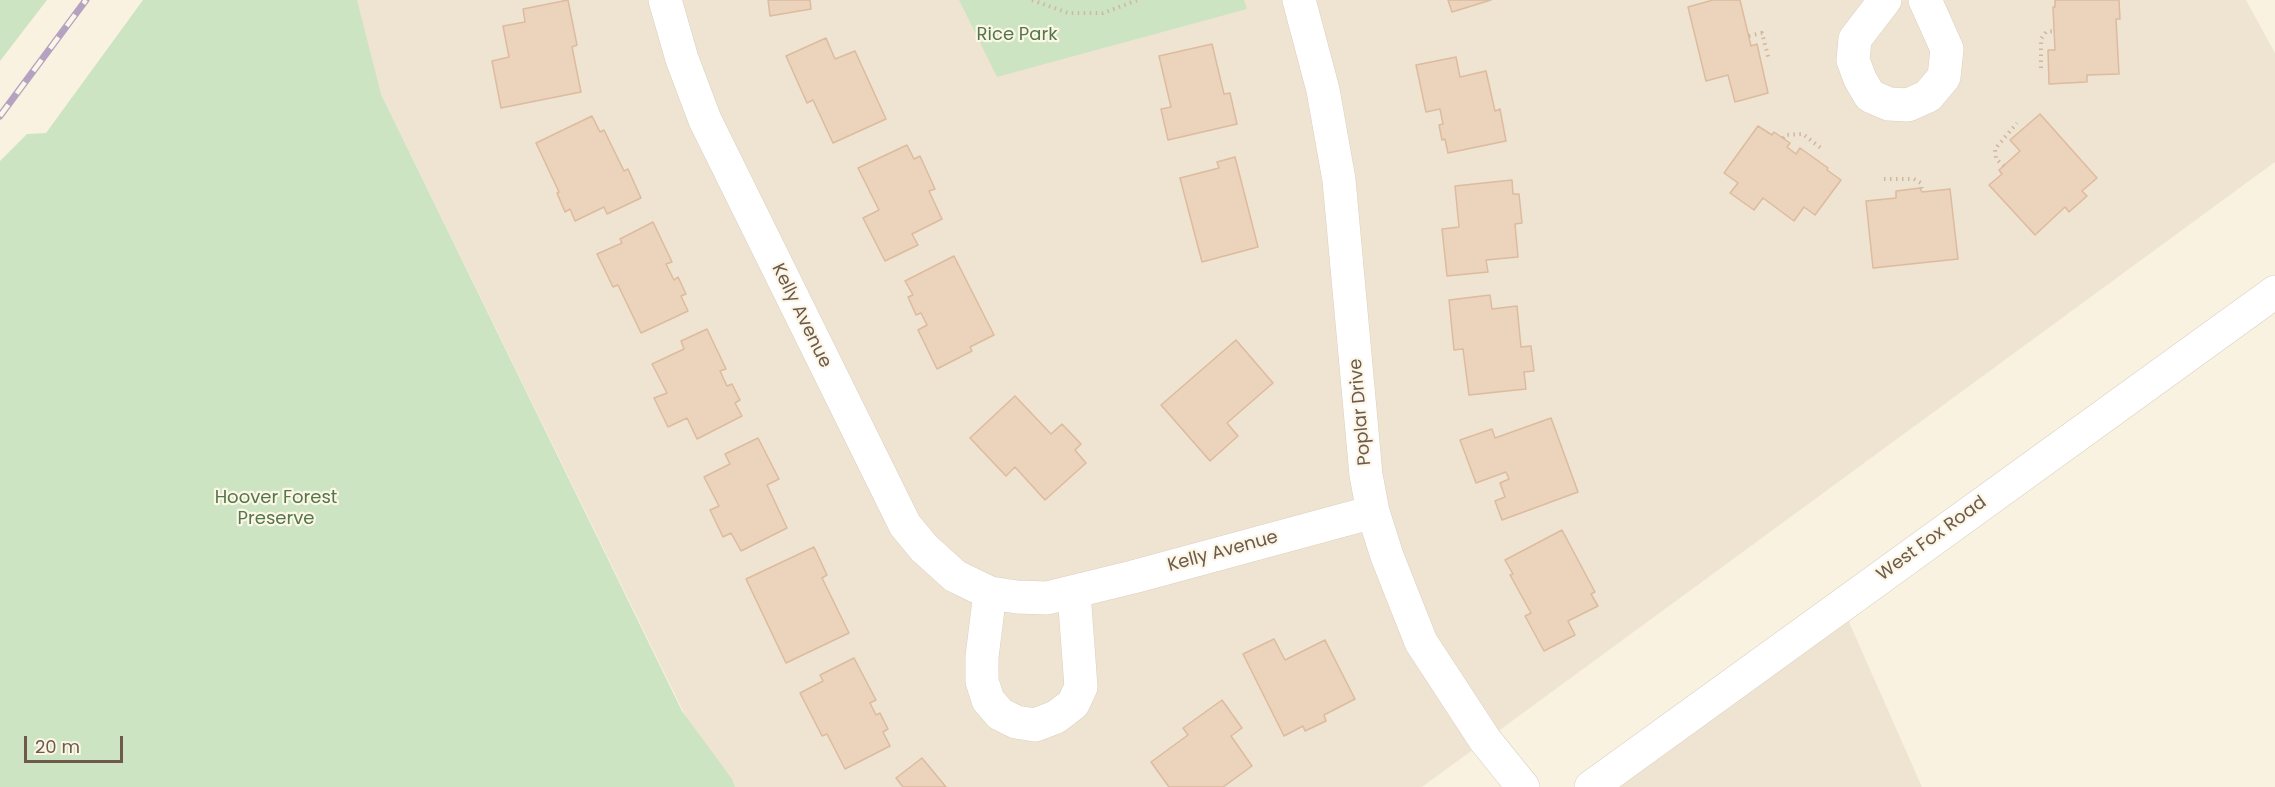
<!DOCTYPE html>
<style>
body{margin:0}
#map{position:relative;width:2275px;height:787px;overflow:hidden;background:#f9f2e1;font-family:Poppins,sans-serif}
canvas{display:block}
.scale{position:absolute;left:24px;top:736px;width:99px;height:27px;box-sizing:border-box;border:3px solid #6d5a4b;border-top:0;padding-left:8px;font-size:18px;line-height:21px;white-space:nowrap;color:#6d5a4b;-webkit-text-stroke:4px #fcf6e7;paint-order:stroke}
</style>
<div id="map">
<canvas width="2275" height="787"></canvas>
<div class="scale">20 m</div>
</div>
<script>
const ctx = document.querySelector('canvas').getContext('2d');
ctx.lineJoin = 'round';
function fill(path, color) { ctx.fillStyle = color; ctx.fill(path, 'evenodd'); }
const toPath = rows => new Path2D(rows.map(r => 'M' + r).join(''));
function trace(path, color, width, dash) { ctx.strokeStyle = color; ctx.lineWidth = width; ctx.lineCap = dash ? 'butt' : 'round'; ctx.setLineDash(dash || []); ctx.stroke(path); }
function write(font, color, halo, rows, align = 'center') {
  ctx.font = font + ' Poppins,sans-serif'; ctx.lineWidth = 4.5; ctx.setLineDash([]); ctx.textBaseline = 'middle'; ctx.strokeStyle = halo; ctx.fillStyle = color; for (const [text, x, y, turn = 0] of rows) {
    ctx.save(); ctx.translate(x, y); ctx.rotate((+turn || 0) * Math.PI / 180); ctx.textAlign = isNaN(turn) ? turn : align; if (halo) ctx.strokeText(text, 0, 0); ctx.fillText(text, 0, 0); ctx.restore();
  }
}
fill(toPath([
 [335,0,2246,0,2275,53,2275,162,1422,787,722,787,688,721],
 [1841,604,1922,787,1591,787]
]), '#efe4d1');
fill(toPath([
 [0,0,47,0,0,61],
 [143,0,357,0,381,94,682,711,732,779,735,787,0,787,0,161,27,134,46,133],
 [959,0,1244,0,1247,9,997,77]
]), '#cde4c2');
const building = toPath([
 [568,0,577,45,572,47,581,92,501,108,492,61,509,57,503,26,525,22,523,9,568,0],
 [768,0,810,0,811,9,770,16,768,0],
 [1448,0,1491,0,1452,12,1448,0],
 [1713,0,1740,0,1751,46,1757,44,1768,93,1735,102,1728,75,1706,81,1688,7,1713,0],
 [2055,0,2119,0,2120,19,2116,19,2119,74,2087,75,2087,82,2049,84,2048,50,2055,50,2053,7,2055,7,2055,0],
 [826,38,835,59,855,51,886,119,833,143,813,100,807,103,786,56,826,38],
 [1212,44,1224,94,1230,93,1237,124,1168,140,1161,109,1171,107,1159,56,1212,44],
 [1456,57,1460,77,1486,71,1495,111,1500,109,1506,141,1448,153,1445,139,1442,140,1439,125,1443,124,1440,109,1426,112,1416,65,1456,57],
 [2040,114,2097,178,2082,191,2087,196,2069,212,2065,207,2035,235,1989,185,2002,174,1999,170,2020,151,2010,140,2040,114],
 [592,116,600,132,604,130,624,171,628,169,641,198,607,214,604,207,575,221,570,209,565,212,557,193,559,192,536,143,592,116],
 [1758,126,1772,135,1774,132,1790,143,1787,147,1796,154,1800,148,1828,168,1827,170,1841,180,1815,215,1804,207,1794,221,1763,198,1754,210,1730,193,1738,183,1724,173,1758,126],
 [907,145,914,159,920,156,935,189,929,191,942,219,912,234,918,245,885,261,863,218,879,210,858,168,907,145],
 [1235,157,1258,247,1202,262,1180,178,1219,168,1217,162,1235,157],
 [1512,180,1513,194,1519,194,1522,223,1515,224,1518,257,1486,260,1488,272,1447,276,1442,229,1459,227,1455,186,1512,180],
 [1920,188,1922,192,1950,189,1958,259,1873,268,1866,201,1896,198,1896,191,1920,188],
 [653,222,672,262,666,264,674,280,678,277,686,294,681,296,688,311,641,333,618,285,613,287,597,254,622,243,620,239,653,222],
 [954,256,994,335,970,347,972,351,937,369,918,330,927,325,921,313,916,315,908,297,913,295,905,281,954,256],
 [1490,295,1492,309,1517,306,1521,347,1531,346,1534,371,1524,372,1526,389,1469,395,1463,349,1454,350,1449,300,1490,295],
 [707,329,726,369,720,371,727,386,732,384,740,400,735,403,742,416,697,439,687,418,668,427,654,398,667,393,652,364,684,349,681,341,707,329],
 [1236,340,1273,383,1227,423,1238,436,1210,461,1161,405,1236,340],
 [1015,396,1051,434,1062,424,1081,444,1075,450,1086,463,1045,500,1015,467,1006,476,970,438,1015,396],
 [1551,418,1578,492,1502,520,1495,501,1505,497,1500,483,1509,479,1506,472,1476,483,1460,440,1492,429,1495,438,1551,418],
 [758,438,779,479,767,485,787,528,741,551,731,533,723,537,710,510,719,506,704,477,730,464,725,454,758,438],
 [1562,530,1595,592,1591,594,1598,606,1568,621,1575,635,1544,651,1525,616,1531,613,1510,575,1513,574,1505,560,1562,530],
 [814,547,827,575,822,578,849,633,786,663,746,579,814,547],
 [1274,639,1285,660,1325,640,1355,699,1324,715,1326,721,1305,731,1303,726,1284,736,1243,654,1274,639],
 [854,658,876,700,870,703,876,715,880,713,888,729,883,732,890,746,845,769,827,734,822,736,800,693,823,681,820,675,854,658],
 [1222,700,1242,728,1231,736,1252,766,1223,787,1169,787,1151,762,1188,735,1183,728,1222,700],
 [922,758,946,787,903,787,896,778,922,758]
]);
fill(building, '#ebd3bc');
trace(building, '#dcbb9f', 1.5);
const minor = toPath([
 [665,0,682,59,705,120,905,525,924,548,955,576,990,593,1017,597,1047,598,1133,577,1373,512],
 [1299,0,1323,90,1339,180,1366,475,1373,512,1387,556,1421,642,1485,740,1523,787],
 [1885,0,1855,39,1853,60,1860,79,1870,96,1889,104,1908,105,1928,96,1944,77,1947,49,1925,0],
 [990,593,982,657,982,681,988,700,1000,714,1016,722,1035,725,1056,717,1073,704,1081,687,1074,593],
 [1591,787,2275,292]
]);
trace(minor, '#dccfbf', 34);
trace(toPath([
 [1032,0,1068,13,1103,13,1138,0],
 [1749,36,1762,33,1769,60],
 [2041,68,2041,39,2046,32,2054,31],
 [1783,138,1785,135,1803,134,1822,149],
 [2004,166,1996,159,1995,149,2017,123],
 [1884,179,1914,179,1921,183,1922,192]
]), '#cfb7a0', 4, [1.5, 4.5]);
trace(minor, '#fff', 33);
const rail = toPath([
 [0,116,86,0]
]);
trace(rail, '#b5a2c0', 7);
trace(rail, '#fcf6e7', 4.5, [14]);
write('18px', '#527748', '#fcf6e7', [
 ["Rice Park",1017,35],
 ["Hoover Forest",276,498],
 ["Preserve",276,519]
]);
write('18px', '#6d5a4b', '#fcf6e7', [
 ["Kelly Avenue",801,316,64],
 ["Poplar Drive",1361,412,-95],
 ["West Fox Road",1932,539,-36],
 ["Kelly Avenue",1223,552,-15]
]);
</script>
